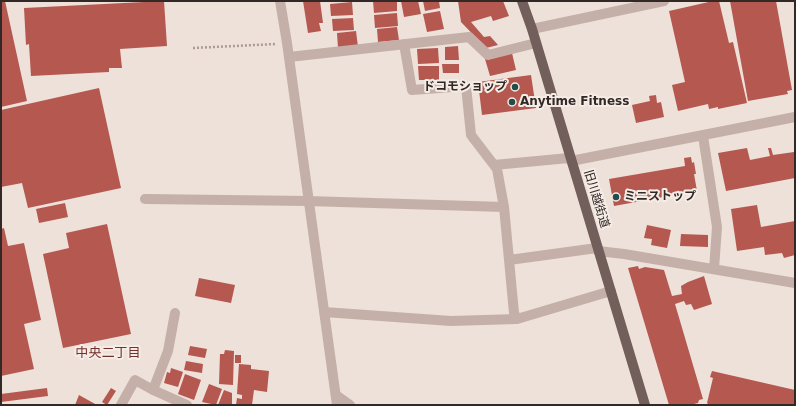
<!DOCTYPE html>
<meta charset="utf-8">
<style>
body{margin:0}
#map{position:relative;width:796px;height:406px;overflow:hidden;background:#ede1da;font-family:"DejaVu Sans",sans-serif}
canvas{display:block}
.frame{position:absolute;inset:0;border:2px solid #322927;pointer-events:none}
</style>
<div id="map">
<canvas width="796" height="406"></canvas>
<div class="frame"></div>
</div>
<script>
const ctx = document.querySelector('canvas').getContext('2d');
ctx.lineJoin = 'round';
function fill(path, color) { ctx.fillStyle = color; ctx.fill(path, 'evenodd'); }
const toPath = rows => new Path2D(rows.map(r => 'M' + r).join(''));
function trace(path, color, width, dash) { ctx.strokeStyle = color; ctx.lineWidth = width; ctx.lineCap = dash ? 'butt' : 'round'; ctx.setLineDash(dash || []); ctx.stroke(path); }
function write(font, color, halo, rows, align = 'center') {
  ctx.font = font + ' "DejaVu Sans","Noto Sans JP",sans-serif'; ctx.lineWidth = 4; ctx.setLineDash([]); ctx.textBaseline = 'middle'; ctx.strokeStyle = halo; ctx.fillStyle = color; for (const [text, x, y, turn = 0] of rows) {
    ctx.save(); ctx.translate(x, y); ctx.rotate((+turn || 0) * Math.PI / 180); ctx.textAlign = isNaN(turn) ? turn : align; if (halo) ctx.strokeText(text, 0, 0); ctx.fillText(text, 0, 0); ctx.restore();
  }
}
fill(toPath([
 [1,1,5,1,27,101,1,107],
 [164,1,167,46,120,49,122,68,109,68,109,72,31,76,29,44,26,45,24,8],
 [303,1,320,1,323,23,319,23,321,31,308,33],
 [373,1,397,1,397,11,374,13],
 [401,1,418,1,421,14,404,17],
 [423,1,439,1,440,8,425,11],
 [458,1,503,1,509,16,493,21,491,16,471,22,484,37,490,36,498,45,486,48,461,22],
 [713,1,719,1,729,43,733,42,747,103,718,109,718,107,709,109,708,104,678,111,672,85,685,82,669,11],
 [730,1,776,1,792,90,787,91,788,94,748,101],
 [352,2,353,15,331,16,330,4],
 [440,11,444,29,427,32,423,14],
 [397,13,398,26,375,28,374,15],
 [353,18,354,30,333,31,332,19],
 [397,27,399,40,378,42,377,29],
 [356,31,358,47,338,48,337,33],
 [458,46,459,60,445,60,445,47],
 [438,48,439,63,418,64,417,49],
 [512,53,516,70,490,76,485,59],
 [442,64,459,64,459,73,443,73],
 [418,66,439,66,439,80,419,80],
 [531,75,536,108,482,115,478,82],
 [99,88,121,188,28,208,22,183,1,187,1,110],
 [656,95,657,103,661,102,664,117,636,123,632,105,650,101,649,96],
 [747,148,750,160,770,156,768,148,771,148,773,155,794,152,795,178,726,191,718,153],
 [691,157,692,163,694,162,696,174,694,174,697,191,614,206,609,179,685,166,684,158],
 [65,203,68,217,39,223,36,209],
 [757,205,761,227,795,221,795,255,784,258,782,253,765,255,764,247,737,251,731,209],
 [107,224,131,334,63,348,43,254,69,248,66,233],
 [647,225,671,230,667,248,651,245,652,239,644,238],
 [4,228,8,246,24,243,41,320,24,324,34,369,1,376,1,229],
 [681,234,708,235,708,247,680,246],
 [638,266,639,269,645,267,664,270,672,296,682,294,681,286,688,282,704,276,712,304,694,310,691,304,686,305,684,301,675,304,703,399,699,400,698,403,690,405,669,405,628,268],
 [199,278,235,285,231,303,195,296],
 [190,346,207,349,205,358,188,355],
 [225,350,234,351,233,385,219,384,220,354,224,354],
 [235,355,241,355,241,363,235,363],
 [186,361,203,364,202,373,184,370],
 [239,364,251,365,251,369,269,371,267,392,254,390,252,405,236,405,237,398,242,399,242,395,237,394],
 [171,368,183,372,178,387,164,383,167,372,170,373],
 [712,371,795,390,795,405,709,405,707,403,713,378,710,377],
 [185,374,201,380,194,400,178,394],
 [209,384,222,389,216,405,202,402],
 [47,388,48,396,1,402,1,394],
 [111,388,116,391,107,405,102,402],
 [224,390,232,393,232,405,218,405],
 [79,395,97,405,75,405]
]), '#b55850');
trace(toPath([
 [193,48,276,44]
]), '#af9a92', 2.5, [2, 2]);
trace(toPath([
 [280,1,287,43,337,405],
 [532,29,664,1],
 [404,44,412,90,466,86,471,135,497,169,504,207,514,313,517,319],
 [289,57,469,37,488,55,536,43],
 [703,136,717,227,714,269],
 [571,161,795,117],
 [494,165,569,158],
 [145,199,308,201,504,207],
 [598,251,624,254,795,283],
 [509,260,597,248],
 [324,312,451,321,517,319,611,291],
 [153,390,168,351,175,313],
 [336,395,350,405],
 [121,405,135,380,153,390,187,405]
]), '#c4b0a8', 10);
trace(toPath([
 [522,1,532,29,645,405]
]), '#725e5a', 10);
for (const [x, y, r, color] of [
 [515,87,4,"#224d49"],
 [512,102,4,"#224d49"],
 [616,197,4,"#224d49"]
]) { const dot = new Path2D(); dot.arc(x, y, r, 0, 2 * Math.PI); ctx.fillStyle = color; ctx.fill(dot); trace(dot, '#f6ece6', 1.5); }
write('bold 12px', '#322927', '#f6ece6', [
 ["ドコモショップ",507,87,"right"],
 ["Anytime Fitness",520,102],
 ["ミニストップ",624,197]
], 'left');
write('12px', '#322927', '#f6ece6', [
 ["旧川越街道",596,199,73]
]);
write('13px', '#76302b', '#f6ece6', [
 ["中央二丁目",108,354]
]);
</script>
